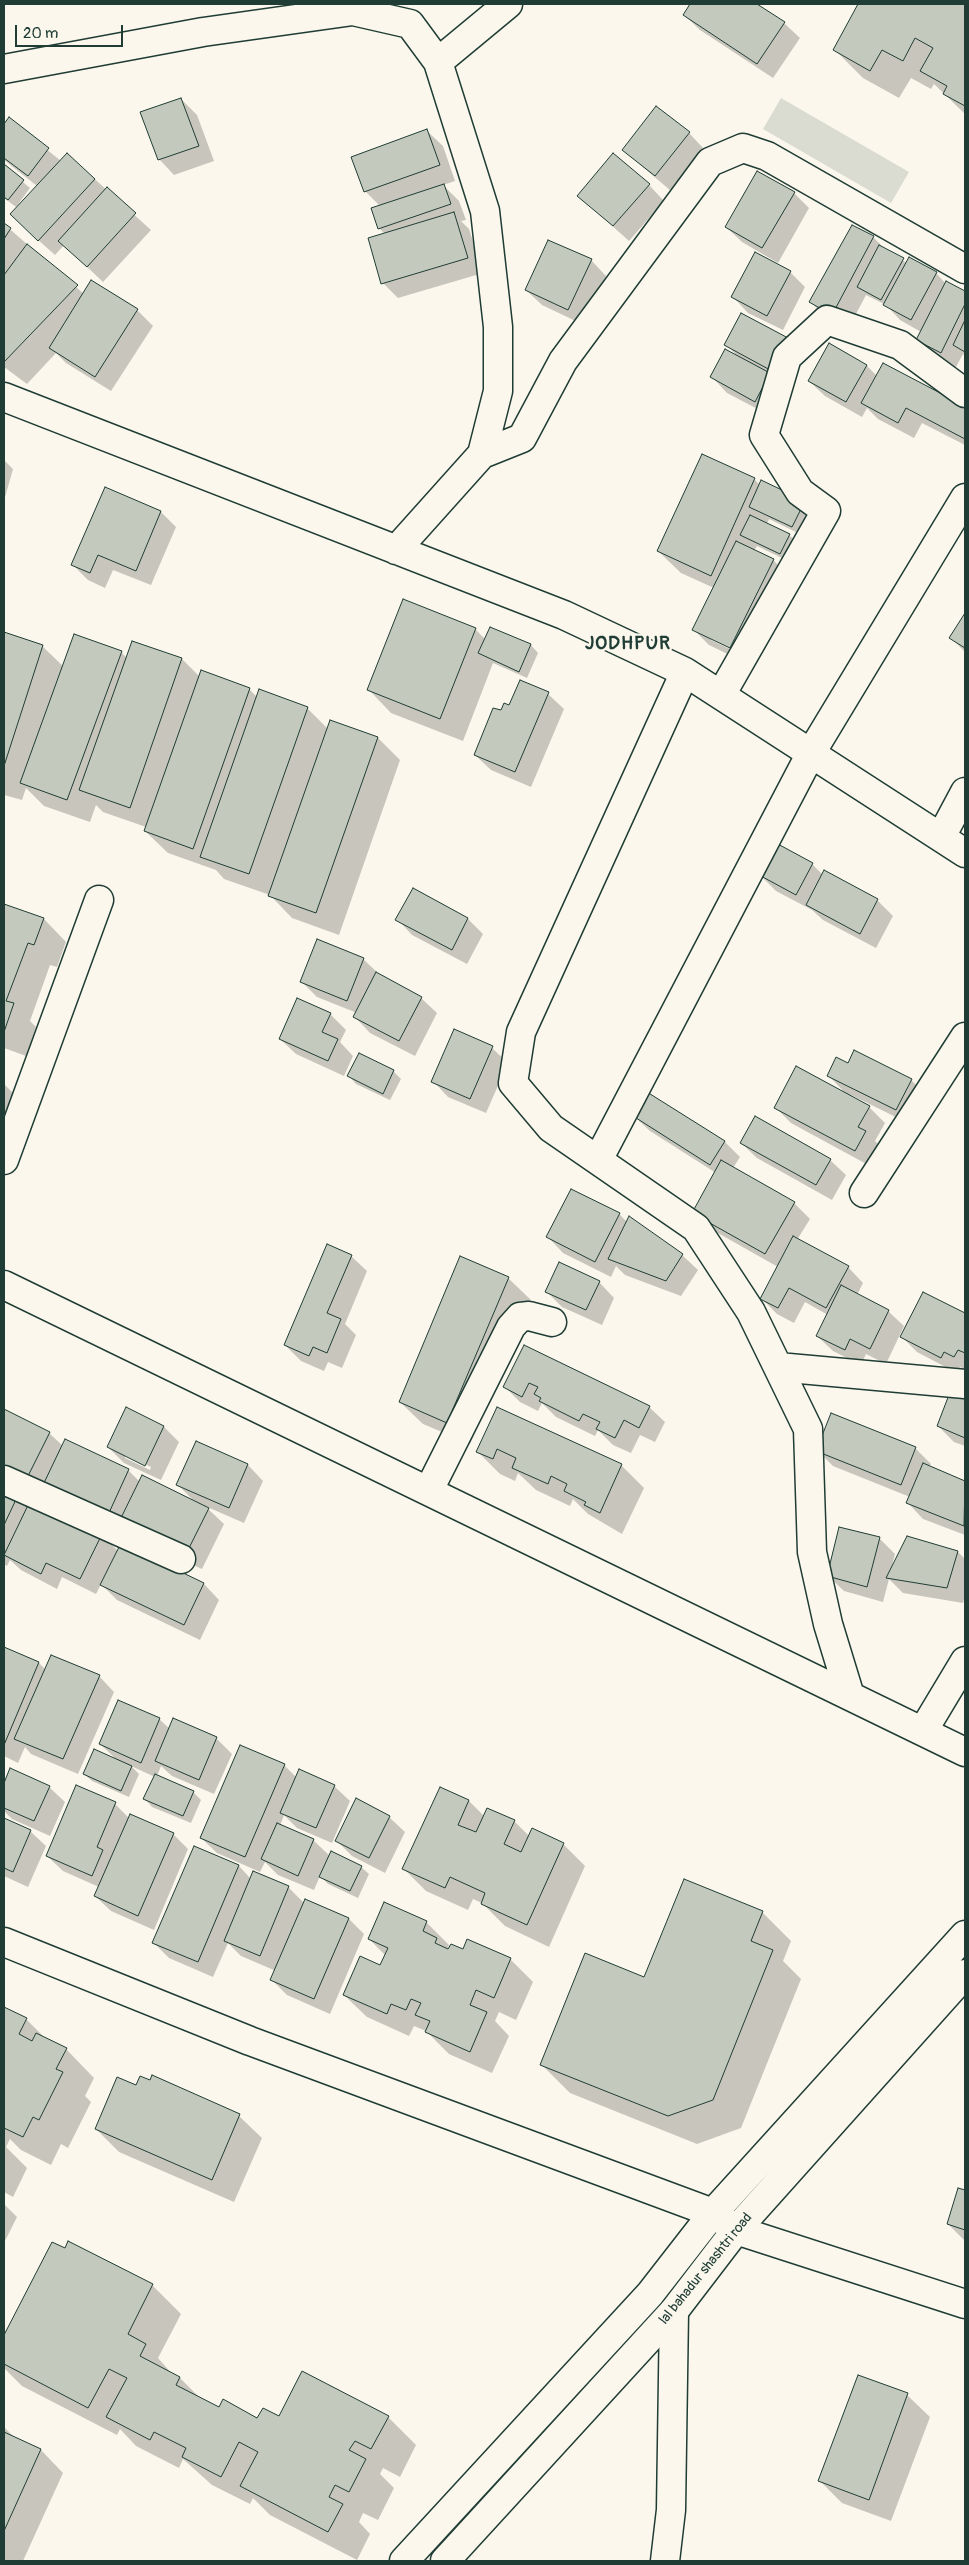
<!DOCTYPE html>
<style>
body{margin:0}
#map{position:relative;width:969px;height:2565px;overflow:hidden;background:#fbf7ec;font-family:Pangolin,sans-serif}
canvas{display:block}
.frame{position:absolute;inset:0;border:5px solid #1f3d34;pointer-events:none}
.scale{position:absolute;left:15px;top:25px;width:108px;height:22px;box-sizing:border-box;border:2px solid #1f3d34;border-top:0;padding-left:6px;font-size:15px;line-height:18px;white-space:nowrap;color:#1f3d34;-webkit-text-stroke:4px #fbf7ec;paint-order:stroke}
</style>
<div id="map">
<canvas width="969" height="2565"></canvas>
<div class="frame"></div>
<div class="scale">20 m</div>
</div>
<script>
const ctx = document.querySelector('canvas').getContext('2d');
ctx.lineJoin = 'round';
function fill(path, color) { ctx.fillStyle = color; ctx.fill(path, 'evenodd'); }
const toPath = rows => new Path2D(rows.map(r => 'M' + r).join(''));
function trace(path, color, width, dash) { ctx.strokeStyle = color; ctx.lineWidth = width; ctx.lineCap = dash ? 'butt' : 'round'; ctx.setLineDash(dash || []); ctx.stroke(path); }
function write(font, color, halo, rows, align = 'center') {
  ctx.font = font + ' Pangolin,sans-serif'; ctx.lineWidth = 4.5; ctx.setLineDash([]); ctx.textBaseline = 'middle'; ctx.strokeStyle = halo; ctx.fillStyle = color; for (const [text, x, y, turn = 0] of rows) {
    ctx.save(); ctx.translate(x, y); ctx.rotate((+turn || 0) * Math.PI / 180); ctx.textAlign = isNaN(turn) ? turn : align; if (halo) ctx.strokeText(text, 0, 0); ctx.fillText(text, 0, 0); ctx.restore();
  }
}
fill(toPath([
 [781,98,909,172,891,203,763,129]
]), '#dbdcd1');
fill(toPath([
 [692,4,755,4,784,23,800,38,773,78,700,30,684,15],
 [860,4,965,4,965,114,934,84,931,89,911,78,899,98,863,78,835,50],
 [181,99,197,115,214,161,174,175,159,159],
 [9,119,61,161,67,154,151,230,103,282,64,245,55,255,27,230,37,186,4,160,4,126],
 [427,131,443,146,455,181,443,185,459,201,466,220,461,221,469,229,483,273,398,298,383,283,385,234,379,228,380,206,365,191],
 [689,133,704,149,671,191,623,150],
 [4,166,30,188,16,207,4,198],
 [649,185,664,201,629,241,579,196],
 [794,193,809,208,778,263,742,242,726,227],
 [4,224,84,294,92,282,137,310,153,326,111,391,66,363,56,353,27,384,4,367],
 [873,237,887,251,907,263,936,273,946,284,965,293,965,356,963,354,956,367,933,355,917,339,921,332,900,320,886,305,866,295,848,329,826,318,811,302],
 [591,260,606,276,584,325,542,305,526,290],
 [790,272,805,287,783,330,748,313,733,297],
 [726,344,804,356,771,416,727,393,712,377,739,358],
 [829,345,867,366,877,376,883,364,965,407,965,445,922,423,914,438,878,419,867,408,862,417,825,396,809,381],
 [4,460,13,469,4,501],
 [754,479,760,485,812,510,800,534,769,519,767,524,789,535,797,542,788,561,757,546,754,551,773,560,789,576,746,663,709,645,694,630,714,588,681,573,658,551],
 [711,637,737,650,736,652,711,640],
 [161,512,176,527,151,585,113,570,105,588,88,580,73,565],
 [965,615,965,652,951,638],
 [490,628,531,645,538,653,527,678,493,663,463,741,391,713,369,690,475,629,485,639],
 [4,633,42,646,64,667,121,652,127,658,132,642,182,659,200,677,249,689,257,697,307,708,328,729,331,721,378,738,400,760,339,935,292,918,270,895,224,879,216,870,168,853,145,831,146,827,103,812,96,805,90,822,44,806,26,788,22,800,4,795],
 [548,694,564,709,531,787,491,770,475,755,501,712,510,706],
 [812,864,823,875,877,900,893,916,876,948,823,920,812,910,776,891,760,875],
 [413,890,468,919,483,934,467,964,412,935,397,919],
 [4,905,44,919,66,942,57,967,50,965,30,1021,36,1027,26,1056,4,1048],
 [363,959,379,974,421,998,437,1013,415,1056,370,1033,355,1017,357,1013,317,997,302,982],
 [330,1014,346,1030,340,1042,353,1056,344,1076,296,1054,280,1039],
 [492,1048,508,1063,486,1113,448,1097,433,1081],
 [848,1064,911,1080,927,1095,912,1125,851,1095,849,1097,869,1107,885,1123,875,1141,881,1147,870,1166,791,1123,775,1107,847,1095,829,1076],
 [393,1071,401,1079,390,1100,356,1084,349,1076],
 [4,1084,14,1094,6,1118,4,1118],
 [648,1094,725,1142,740,1157,733,1168,794,1203,810,1219,797,1240,848,1267,863,1283,857,1295,888,1311,904,1326,886,1364,866,1354,861,1365,833,1351,817,1336,828,1315,805,1302,794,1323,777,1314,761,1298,778,1267,709,1228,693,1212,716,1173,650,1131,634,1116],
 [741,1143,830,1160,846,1175,832,1200,757,1158],
 [619,1214,628,1223,682,1255,698,1270,681,1296,625,1275,616,1266,611,1277,563,1253,548,1237],
 [351,1256,367,1271,345,1324,356,1335,342,1368,328,1362,324,1371,301,1361,285,1345],
 [508,1278,531,1300,470,1444,423,1424,400,1402],
 [599,1282,614,1298,602,1325,562,1307,546,1291],
 [923,1293,965,1315,965,1370,960,1367,957,1373,917,1352,902,1337],
 [524,1347,649,1407,665,1422,655,1442,640,1435,631,1453,613,1445,598,1430,595,1436,556,1417,542,1403,538,1411,520,1402,505,1387],
 [965,1394,965,1446,954,1442,938,1426],
 [127,1409,164,1427,179,1442,161,1480,124,1463,108,1447],
 [125,1455,151,1467,150,1470,125,1458],
 [497,1409,621,1465,644,1488,622,1534,588,1514,573,1499,570,1506,536,1490,518,1473,515,1481,500,1474,478,1452],
 [4,1410,49,1433,63,1446,65,1441,128,1470,140,1482,194,1501,178,1485,197,1442,248,1465,263,1481,244,1523,205,1506,224,1524,202,1569,4,1478],
 [915,1448,931,1464,929,1467,965,1482,965,1535,923,1519,908,1503,910,1497,833,1466,818,1451],
 [4,1487,102,1535,118,1551,121,1545,204,1584,219,1600,200,1640,117,1600,101,1584,96,1594,62,1577,57,1589,21,1570,10,1560,7,1566,4,1564],
 [879,1538,895,1554,891,1569,958,1552,965,1559,965,1595,963,1603,903,1593,889,1579,883,1602,844,1591,828,1576],
 [4,1648,39,1663,46,1670,99,1676,114,1692,78,1774,31,1754,25,1747,18,1763,4,1756],
 [159,1719,170,1729,216,1738,232,1754,214,1794,172,1776,161,1766,157,1776,193,1792,201,1800,191,1823,152,1807,145,1799,155,1777,131,1766,139,1774,129,1797,92,1781,84,1774,117,1760,100,1744],
 [284,1765,297,1778,334,1786,350,1801,332,1843,297,1828,284,1815,280,1826,313,1840,330,1856,361,1867,369,1874,358,1898,328,1884,320,1876,314,1890,278,1875,265,1862,260,1872,217,1853,201,1838],
 [4,1777,7,1780,49,1787,65,1802,50,1836,12,1819,4,1811],
 [469,1801,485,1817,514,1821,530,1837,563,1844,585,1866,549,1947,505,1926,482,1903,473,1899,468,1910,426,1891,404,1869],
 [115,1804,129,1818,173,1834,188,1849,154,1930,111,1911,95,1896,99,1887,63,1871,47,1856],
 [389,1817,405,1832,385,1873,352,1856,336,1840],
 [4,1819,30,1831,46,1846,28,1887,4,1876],
 [195,1848,239,1866,251,1879,288,1887,305,1904,306,1901,349,1919,364,1934,330,2014,287,1995,272,1980,276,1971,241,1956,228,1943,213,1977,169,1958,154,1943],
 [762,1912,791,1941,783,1961,801,1979,741,2128,697,2144,570,2093,541,2064,645,1978],
 [426,1922,449,1945,446,1952,464,1951,510,1959,533,1982,516,2020,499,2012,495,2021,509,2036,492,2073,449,2054,426,2031,414,2026,409,2036,367,2017,344,1995,381,1966,386,1956,369,1939],
 [4,2008,26,2019,47,2040,66,2049,94,2078,85,2096,91,2102,68,2148,61,2144,51,2165,21,2150,10,2139,6,2147,27,2168,13,2197,4,2192],
 [152,2077,239,2116,262,2138,234,2202,119,2152,96,2129,136,2087,151,2082],
 [959,2190,965,2191,965,2241,948,2224],
 [4,2204,17,2217,4,2243],
 [53,2243,152,2285,181,2314,158,2358,173,2375,180,2378,202,2400,219,2409,258,2419,388,2417,416,2445,400,2477,383,2468,380,2474,394,2488,378,2520,363,2513,359,2522,370,2534,357,2560,270,2515,253,2498,250,2504,212,2485,183,2459,179,2468,136,2446,120,2429,117,2435,22,2386,4,2368,4,2338],
 [859,2377,907,2395,930,2417,891,2521,842,2503,820,2481],
 [4,2427,15,2438,41,2450,63,2473,23,2561,4,2561]
]), '#0003');
const building = toPath([
 [690,4,757,4,785,22,757,64,683,15,690,4],
 [858,4,965,4,965,106,943,94,947,86,920,71,933,48,915,38,903,61,882,50,870,71,833,50,858,4],
 [181,98,199,146,158,160,140,112,181,98],
 [656,106,690,132,655,176,622,150,656,106],
 [9,117,49,148,28,176,4,158,4,124,9,117],
 [427,129,440,165,364,192,351,157,427,129],
 [67,153,95,179,38,241,10,214,67,153],
 [613,153,650,184,613,226,577,196,613,153],
 [4,164,24,180,8,200,4,197,4,164],
 [757,171,795,192,762,248,725,227,757,171],
 [444,184,451,204,378,229,371,208,444,184],
 [107,187,136,213,87,267,58,241,107,187],
 [454,212,468,258,381,284,368,238,454,212],
 [4,223,11,228,4,239,4,223],
 [852,225,874,236,832,315,809,302,852,225],
 [548,240,592,259,568,310,525,290,548,240],
 [27,244,78,285,4,362,4,275,27,244],
 [879,245,904,258,881,300,857,287,879,245],
 [755,252,791,271,767,316,731,297,755,252],
 [909,257,937,272,911,320,883,305,909,257],
 [91,280,138,309,95,377,49,348,91,280],
 [946,281,965,291,965,304,941,353,916,340,946,281],
 [741,313,790,339,772,371,724,345,741,313],
 [965,320,965,352,953,345,965,320],
 [829,343,867,365,846,402,808,381,829,343],
 [725,349,770,373,755,402,710,377,725,349],
 [883,363,965,406,965,439,906,408,898,423,861,403,883,363],
 [702,454,755,478,711,576,657,551,702,454],
 [761,480,805,501,792,527,749,507,761,480],
 [105,487,161,511,136,571,98,555,90,573,71,565,105,487],
 [750,515,790,534,780,554,740,535,750,515],
 [736,541,774,559,730,648,692,630,736,541],
 [403,599,476,628,440,719,367,690,403,599],
 [965,613,965,648,949,638,965,613],
 [490,627,531,644,519,672,478,653,490,627],
 [4,632,43,645,4,766,4,632],
 [74,634,122,651,67,800,20,783,74,634],
 [132,641,182,658,130,808,79,790,132,641],
 [201,670,250,688,193,849,144,831,201,670],
 [520,680,549,692,515,772,474,755,493,708,501,710,504,703,509,705,520,680],
 [259,689,308,707,249,874,200,857,259,689],
 [330,720,378,737,316,913,268,896,330,720],
 [776,843,813,863,796,895,759,875,776,843],
 [824,870,878,899,860,934,806,905,824,870],
 [413,888,468,918,452,950,395,920,413,888],
 [4,904,44,918,34,945,28,943,6,1001,14,1003,4,1032,4,904],
 [317,939,364,958,347,1001,300,982,317,939],
 [376,972,422,997,399,1041,353,1017,376,972],
 [297,998,331,1013,322,1032,338,1039,328,1061,279,1039,297,998],
 [454,1029,493,1046,470,1099,431,1082,454,1029],
 [854,1050,912,1079,896,1110,827,1076,836,1057,848,1063,854,1050],
 [359,1053,394,1070,383,1094,347,1076,359,1053],
 [796,1066,870,1106,858,1127,866,1131,855,1151,774,1108,796,1066],
 [647,1092,725,1141,710,1165,633,1116,647,1092],
 [755,1116,831,1159,816,1185,740,1143,755,1116],
 [721,1160,795,1202,765,1254,692,1213,721,1160],
 [571,1189,620,1213,595,1262,546,1237,571,1189],
 [629,1216,683,1254,666,1281,608,1259,629,1216],
 [793,1236,849,1266,826,1308,789,1288,778,1308,760,1299,793,1236],
 [327,1244,352,1255,327,1313,341,1319,327,1353,313,1347,309,1356,284,1345,327,1244],
 [460,1256,509,1277,447,1423,399,1402,460,1256],
 [559,1262,600,1281,586,1310,545,1292,559,1262],
 [841,1285,889,1310,870,1349,850,1339,845,1350,816,1336,841,1285],
 [923,1292,965,1313,965,1353,958,1350,954,1357,944,1352,941,1358,900,1337,923,1292],
 [524,1345,650,1406,639,1428,624,1420,615,1438,596,1429,600,1422,583,1414,579,1421,539,1401,541,1398,534,1394,538,1387,529,1383,522,1397,503,1387,524,1345],
 [952,1387,965,1392,965,1438,937,1426,952,1387],
 [126,1407,164,1426,145,1466,107,1447,126,1407],
 [497,1407,622,1464,600,1513,584,1505,586,1502,564,1491,567,1484,551,1476,548,1484,512,1468,516,1458,497,1449,493,1459,476,1452,497,1407],
 [4,1409,50,1432,25,1482,4,1471,4,1409],
 [831,1413,916,1447,901,1485,816,1451,831,1413],
 [65,1439,129,1469,108,1515,43,1485,65,1439],
 [196,1441,248,1464,229,1508,176,1485,196,1441],
 [923,1463,965,1481,964,1526,906,1503,923,1463],
 [142,1475,209,1508,186,1554,119,1522,142,1475],
 [4,1485,19,1493,4,1525,4,1485],
 [31,1499,102,1534,80,1579,46,1563,41,1574,4,1555,31,1499],
 [839,1527,880,1537,867,1587,827,1576,839,1527],
 [907,1536,958,1551,947,1588,886,1578,907,1536],
 [121,1543,204,1583,184,1625,100,1585,121,1543],
 [4,1647,39,1662,4,1745,4,1647],
 [51,1655,100,1675,63,1759,14,1739,51,1655],
 [118,1700,160,1718,141,1763,99,1744,118,1700],
 [173,1718,217,1737,199,1780,155,1761,173,1718],
 [240,1745,285,1764,245,1857,200,1838,240,1745],
 [94,1749,132,1766,121,1791,83,1774,94,1749],
 [10,1768,50,1786,34,1821,4,1808,4,1783,10,1768],
 [299,1769,335,1785,316,1828,280,1813,299,1769],
 [155,1774,194,1791,183,1816,143,1799,155,1774],
 [76,1785,116,1802,97,1847,103,1850,92,1876,46,1856,76,1785],
 [440,1787,469,1800,458,1825,476,1832,487,1808,515,1820,504,1844,521,1852,532,1828,564,1843,527,1925,481,1904,485,1893,450,1877,445,1888,402,1869,440,1787],
 [356,1798,390,1816,369,1858,335,1841,356,1798],
 [130,1814,174,1833,138,1916,94,1896,130,1814],
 [4,1818,31,1830,13,1872,4,1868,4,1818],
 [277,1823,314,1839,298,1876,261,1859,277,1823],
 [194,1846,239,1865,198,1962,152,1943,194,1846],
 [331,1851,362,1866,350,1891,319,1877,331,1851],
 [253,1871,289,1886,260,1956,224,1941,253,1871],
 [684,1879,763,1911,751,1941,773,1950,713,2100,668,2116,540,2065,585,1953,644,1977,684,1879],
 [305,1899,349,1918,314,1999,270,1980,305,1899],
 [384,1902,427,1921,423,1931,437,1938,435,1943,448,1949,451,1944,463,1949,467,1939,511,1958,494,1998,476,1990,470,2005,487,2012,470,2052,425,2032,430,2021,415,2015,421,2003,411,1999,406,2010,391,2004,387,2014,343,1995,360,1956,380,1965,388,1948,368,1939,384,1902],
 [4,2007,27,2018,19,2034,32,2041,36,2033,67,2048,56,2069,63,2072,39,2120,33,2117,23,2137,4,2128,4,2007],
 [152,2075,240,2114,212,2180,95,2129,117,2077,136,2085,140,2076,150,2080,152,2075],
 [958,2188,965,2190,965,2230,947,2224,958,2188],
 [68,2241,153,2284,128,2334,146,2344,140,2356,180,2377,176,2385,219,2407,223,2399,257,2418,263,2408,279,2416,302,2371,389,2416,371,2449,355,2441,349,2450,366,2459,349,2492,335,2485,329,2497,343,2504,328,2532,240,2486,258,2452,239,2442,221,2477,182,2457,186,2448,154,2432,150,2440,106,2417,127,2378,109,2369,88,2408,4,2364,4,2335,52,2242,65,2248,68,2241],
 [858,2375,908,2393,869,2500,818,2481,858,2375],
 [4,2432,41,2449,4,2531,4,2432]
]);
fill(building, '#c4c9be');
trace(building, '#1f3d34', 1);
const street = toPath([
 [4,69,203,32,353,11,410,24,438,62],
 [4,397,564,615,685,672,521,1032,513,1083,551,1128,696,1228,751,1312,808,1429,812,1552,828,1624,850,1696],
 [482,454,522,438,563,361,710,162,743,148,767,156,965,269],
 [396,550,482,454,498,391,498,327,485,211,438,62,508,4],
 [685,672,965,853],
 [721,695,826,511,800,492,764,435,787,357,827,320,900,345,965,393],
 [941,837,965,792],
 [4,1160,99,900],
 [598,1160,811,753,965,498],
 [864,1193,965,1037],
 [4,1285,965,1752],
 [778,1367,965,1384],
 [4,1480,181,1559],
 [429,1490,511,1327,520,1317,529,1316,552,1322],
 [923,1731,965,1661],
 [665,2561,671,2510,674,2311]
]);
const secondary = toPath([
 [4,1942,250,2041,713,2213,736,2230,965,2304],
 [404,2561,650,2294,713,2213,965,1935],
 [445,2561,674,2311,736,2230,965,1974]
]);
trace(street, '#1f3d34', 31);
trace(secondary, '#1f3d34', 31);
trace(street, '#fbf7ec', 28);
trace(secondary, '#fbf7ec', 28);
write('14px', '#1f3d34', '#fbf7ec', [
 ["lal bahadur shashtri road",706,2269,-51]
]);
ctx.letterSpacing = '1px';
write('bold 19px', '#1f3d34', '#fbf7ec', [
 ["JODHPUR",628,644]
]);
ctx.letterSpacing = '0px';
</script>
